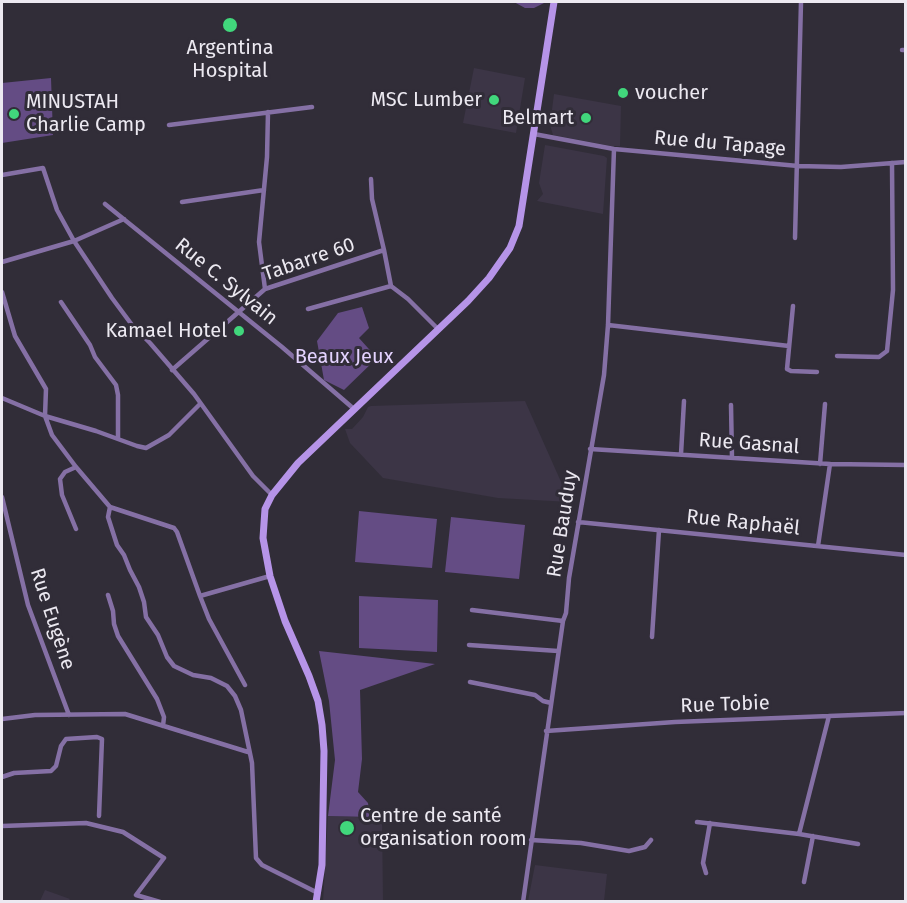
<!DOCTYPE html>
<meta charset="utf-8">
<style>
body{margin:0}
#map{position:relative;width:907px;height:903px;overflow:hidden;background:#312d38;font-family:"Fira Sans",sans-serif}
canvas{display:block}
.frame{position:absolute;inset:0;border:3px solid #ece9f1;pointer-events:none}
</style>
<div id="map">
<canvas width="907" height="903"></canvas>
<div class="frame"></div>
</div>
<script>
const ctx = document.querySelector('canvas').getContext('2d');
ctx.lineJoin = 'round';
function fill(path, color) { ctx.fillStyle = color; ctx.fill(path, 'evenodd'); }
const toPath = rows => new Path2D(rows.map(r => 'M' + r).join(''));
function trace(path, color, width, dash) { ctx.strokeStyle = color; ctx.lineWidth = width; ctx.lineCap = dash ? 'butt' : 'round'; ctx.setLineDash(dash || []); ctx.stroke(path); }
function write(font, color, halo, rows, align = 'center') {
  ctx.font = font + ' "Fira Sans",sans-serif'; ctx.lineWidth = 6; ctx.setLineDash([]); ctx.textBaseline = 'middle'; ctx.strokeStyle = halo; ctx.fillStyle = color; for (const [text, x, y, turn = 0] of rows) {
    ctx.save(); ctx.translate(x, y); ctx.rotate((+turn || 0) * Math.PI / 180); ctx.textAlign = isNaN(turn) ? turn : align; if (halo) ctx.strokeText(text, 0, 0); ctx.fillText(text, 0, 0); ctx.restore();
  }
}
fill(toPath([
 [474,68,525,78,516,133,463,123],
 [554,94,621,106,620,146,611,146,553,135,550,125],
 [545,145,604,156,607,158,603,214,537,201,543,194,539,183],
 [525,401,570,502,498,498,383,478,350,443,345,429,352,429,363,417,368,407,371,406],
 [328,816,382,818,383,901,323,902],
 [535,865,607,874,604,901,528,901],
 [45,890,70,899,68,901,40,901]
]), '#3c3546');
fill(toPath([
 [514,2,546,2,534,8,525,8],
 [51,78,53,135,2,143,2,83],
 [362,307,369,328,359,338,377,358,344,390,324,380,317,341,338,313],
 [359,511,437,519,432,568,355,562],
 [451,517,525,525,519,579,445,572],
 [359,596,438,600,437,652,359,648],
 [319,651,435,664,360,690,362,759,358,792,368,803,370,817,328,816,335,760,329,701]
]), '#644c84');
trace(toPath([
 [2,14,2,2]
]), '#5a3884', 1.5);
trace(toPath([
 [902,50,906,50],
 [169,125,312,107],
 [534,134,614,149,798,166,841,167,906,162],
 [2,175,43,168,57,210,74,241,112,298,132,325,150,343,194,394,253,476,272,495],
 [371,179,372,199,384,250],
 [182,202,264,190],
 [105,204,282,347,354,409],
 [795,238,801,2],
 [2,262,74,241,124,219],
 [265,289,259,242,267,157,268,112],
 [2,292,15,336,46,389,45,416,96,431,137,446,146,448,169,435,200,404],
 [61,302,90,345,95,357,116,385,118,395,118,439],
 [793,306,787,369,791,371,817,372],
 [308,309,391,286],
 [608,325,789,346],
 [837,356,879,357,887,351,893,290,892,163],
 [172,370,265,289,384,250,391,286,408,299,438,329],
 [2,398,45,416,52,435,76,467,110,507,174,528,177,532,200,596,270,576],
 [731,405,732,458],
 [590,449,830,464,906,465],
 [681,454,684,401],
 [820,464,825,404],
 [76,467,65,472,60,479,62,495,76,529],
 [2,497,28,605,69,715],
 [110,507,108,517,117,545,124,555,130,570,139,587,144,602,146,617,158,635,167,657,174,666,193,675,211,678,227,686,235,696,241,710,252,763,256,858,262,865,318,893],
 [578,522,906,555],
 [818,546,830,464],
 [108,595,113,611,114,624,118,636,157,699,164,717,163,726],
 [200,596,209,619,245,685],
 [472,610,563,621],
 [652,637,659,530],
 [469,645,558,651],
 [470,682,535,695,543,701,551,703],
 [2,719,35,715,125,714,248,752],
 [546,731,675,722,906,713],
 [2,777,14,773,51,771,56,766,61,746,66,739,97,737,102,739,99,816],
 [697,822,799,834,858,844],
 [2,826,86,823,123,832,164,858,136,895,160,902],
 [799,834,829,716],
 [531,840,581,843,629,851,645,847,651,840],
 [706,873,703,863,710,823],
 [804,882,813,836],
 [523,902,563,621,566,613,569,578,604,375,608,325,614,149]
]), '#8570a5', 4.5);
trace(toPath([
 [316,902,322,865,324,751,322,725,318,701,309,676,285,621,270,576,263,538,265,509,272,495,298,463,468,301,489,278,510,248,519,226,554,2]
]), '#b694e8', 7);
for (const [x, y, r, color] of [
 [230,25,8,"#41d77c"],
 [623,93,6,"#41d77c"],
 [494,100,6,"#41d77c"],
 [14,114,6,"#41d77c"],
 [586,118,6,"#41d77c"],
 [239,331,6,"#41d77c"],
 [347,828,8,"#41d77c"]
]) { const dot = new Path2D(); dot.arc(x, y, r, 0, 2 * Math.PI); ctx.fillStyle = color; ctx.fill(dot); trace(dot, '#312d38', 2); }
write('20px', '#ece9f1', '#312d38', [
 ["Argentina",230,48,"center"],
 ["Hospital",230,71,"center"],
 ["voucher",635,93],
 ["MSC Lumber",482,100,"right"],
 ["MINUSTAH",26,102],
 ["Charlie Camp",26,125],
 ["Belmart",574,118,"right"],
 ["Kamael Hotel",227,331,"right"],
 ["Centre de santé",360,816],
 ["organisation room",360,839]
], 'left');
write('20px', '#ece9f1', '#312d38', [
 ["Rue du Tapage",720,144,5],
 ["Tabarre 60",309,260,-19],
 ["Rue C. Sylvain",226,282,39],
 ["Rue Gasnal",749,444,4],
 ["Rue Raphaël",743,523,6],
 ["Rue Bauduy",563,524,-81],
 ["Rue Eugène",52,619,72],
 ["Rue Tobie",725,705,-2]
]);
write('20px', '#e4d3ff', '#312d38', [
 ["Beaux Jeux",344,357]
]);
</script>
